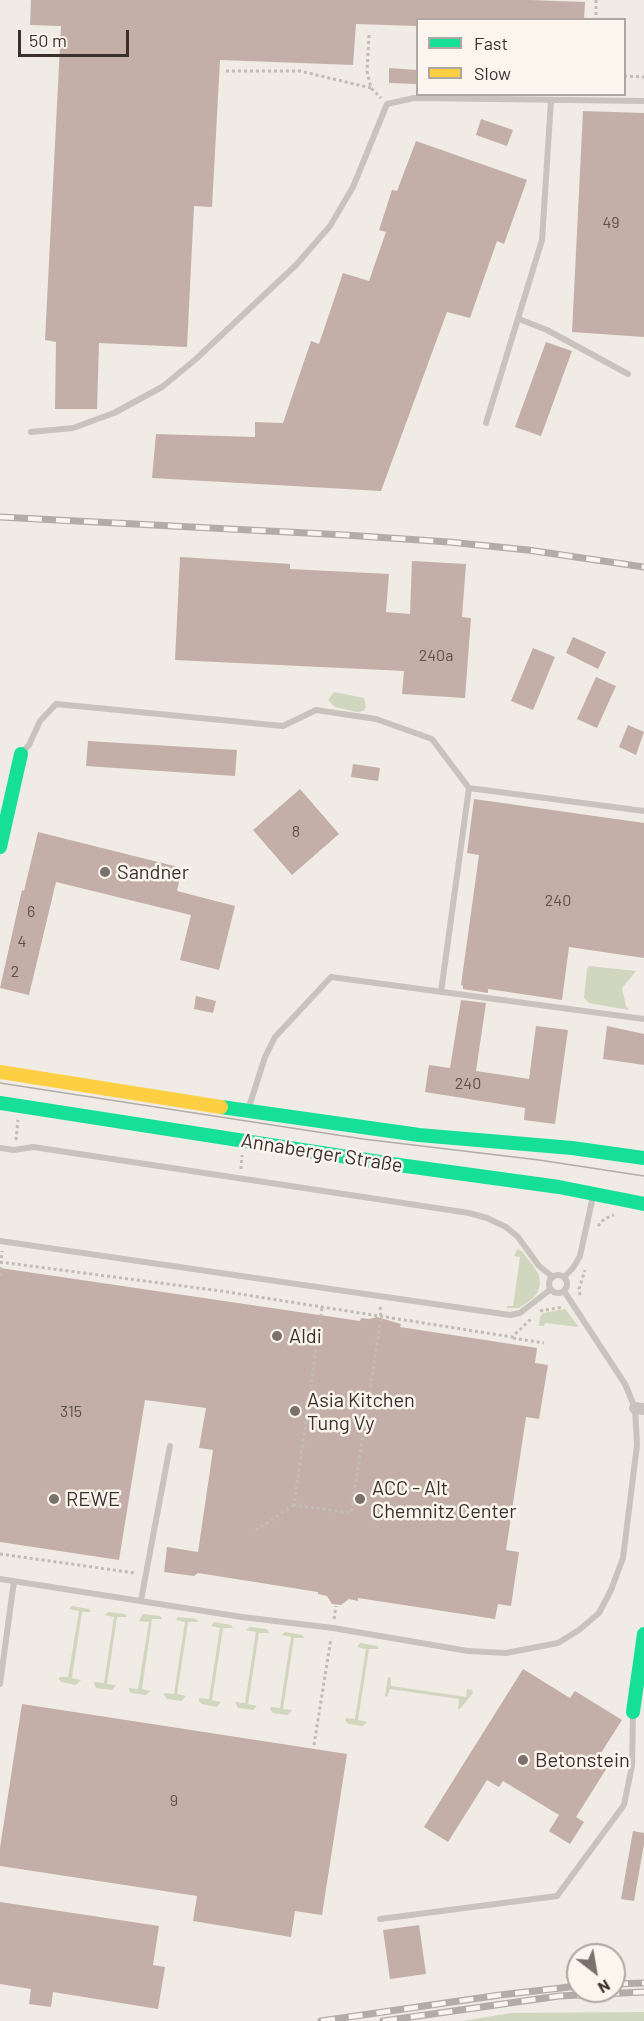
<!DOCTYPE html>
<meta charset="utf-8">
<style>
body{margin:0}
#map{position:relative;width:644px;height:2021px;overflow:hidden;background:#f0ebe5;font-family:Barlow,sans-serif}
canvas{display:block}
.legend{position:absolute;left:416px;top:18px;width:210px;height:78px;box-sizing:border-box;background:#fbf5ee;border:2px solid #aea6a0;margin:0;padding:8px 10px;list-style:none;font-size:18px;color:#3b302b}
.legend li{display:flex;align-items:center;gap:12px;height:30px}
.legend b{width:30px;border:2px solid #aea6a0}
.north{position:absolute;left:566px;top:1943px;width:60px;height:60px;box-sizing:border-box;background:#fbf5ee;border:2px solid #aea6a0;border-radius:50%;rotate:149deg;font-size:16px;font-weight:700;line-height:24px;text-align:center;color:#3b302b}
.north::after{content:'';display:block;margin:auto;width:21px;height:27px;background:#7a716c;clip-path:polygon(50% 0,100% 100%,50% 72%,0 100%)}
.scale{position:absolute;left:18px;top:30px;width:111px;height:27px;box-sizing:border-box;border:3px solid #3b302b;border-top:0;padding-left:8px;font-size:18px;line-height:21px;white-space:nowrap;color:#3b302b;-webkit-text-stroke:4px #fbf5ee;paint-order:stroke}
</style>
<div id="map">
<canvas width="644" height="2021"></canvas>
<ul class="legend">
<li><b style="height:8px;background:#16e098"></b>Fast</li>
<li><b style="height:8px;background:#ffcf43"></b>Slow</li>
</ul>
<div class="north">N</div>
<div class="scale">50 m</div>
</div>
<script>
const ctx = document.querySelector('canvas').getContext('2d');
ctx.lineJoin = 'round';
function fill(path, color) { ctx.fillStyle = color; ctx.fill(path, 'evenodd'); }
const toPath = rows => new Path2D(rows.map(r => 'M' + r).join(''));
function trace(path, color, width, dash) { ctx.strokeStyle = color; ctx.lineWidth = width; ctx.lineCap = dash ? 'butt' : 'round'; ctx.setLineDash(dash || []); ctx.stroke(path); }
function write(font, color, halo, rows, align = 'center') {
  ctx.font = font + ' Barlow,sans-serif'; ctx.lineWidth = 5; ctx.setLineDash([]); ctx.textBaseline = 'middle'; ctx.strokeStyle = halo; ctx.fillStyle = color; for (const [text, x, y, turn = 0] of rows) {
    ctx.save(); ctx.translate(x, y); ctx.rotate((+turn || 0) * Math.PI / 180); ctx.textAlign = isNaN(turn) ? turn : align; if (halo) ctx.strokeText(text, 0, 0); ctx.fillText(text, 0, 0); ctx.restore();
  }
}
fill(toPath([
 [334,692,364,698,366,708,363,711,357,712,335,707,328,700],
 [589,966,636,971,622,988,626,1006,629,1010,589,1003,584,998,587,969],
 [517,1249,522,1251,534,1267,539,1275,540,1283,538,1292,532,1299,519,1308,507,1308,507,1306,513,1306,520,1257,514,1256],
 [565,1309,579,1327,545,1323,544,1326,539,1326,540,1317,543,1313],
 [72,1606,89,1609,91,1612,82,1612,72,1678,81,1680,76,1685,61,1682,59,1679,59,1677,68,1677,79,1611,69,1609],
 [108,1612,125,1614,127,1617,117,1617,107,1684,116,1685,112,1690,96,1688,94,1684,94,1682,104,1683,114,1617,105,1615],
 [143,1614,160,1616,162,1619,152,1619,142,1689,151,1691,146,1695,131,1693,129,1690,129,1688,138,1689,149,1622,139,1621],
 [178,1617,196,1619,198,1622,188,1622,177,1694,186,1696,182,1701,167,1699,164,1695,164,1693,174,1694,185,1622,176,1620],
 [214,1622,231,1625,233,1628,223,1628,212,1700,221,1702,217,1707,202,1704,199,1701,199,1698,209,1699,220,1628,211,1626],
 [250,1627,267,1629,269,1633,259,1633,248,1704,257,1706,253,1710,238,1708,235,1702,245,1703,256,1632,246,1630],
 [285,1632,302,1635,304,1638,294,1638,283,1709,292,1710,288,1715,273,1713,270,1709,271,1707,280,1708,291,1637,282,1635],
 [360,1643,377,1646,379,1649,369,1649,358,1720,367,1722,363,1726,348,1724,345,1720,346,1718,355,1719,366,1649,357,1647],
 [388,1677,391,1678,391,1686,466,1697,467,1689,472,1690,473,1693,460,1709,458,1709,459,1699,390,1689,387,1697,385,1696],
 [644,2012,644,2021,463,2021,511,2013]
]), '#d1d6bf');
fill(toPath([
 [31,0,530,0,585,2,584,20,417,20,417,26,356,24,353,65,220,60,212,207,194,206,187,347,99,343,97,409,55,409,56,342,45,340,61,26,30,25],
 [389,68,417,70,417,84,389,83],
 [583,111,644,113,644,337,572,332],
 [481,119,513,130,507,146,476,135],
 [416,141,527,180,504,244,497,241,470,318,447,312,381,491,152,478,156,434,255,437,255,422,283,423,311,341,319,344,343,273,369,281,386,232,379,230,392,190,397,191],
 [546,342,572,351,541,436,515,427],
 [180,557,290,564,290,569,389,574,386,612,410,614,412,561,466,564,462,617,471,618,465,698,402,694,404,671,175,660],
 [573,637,606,652,598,669,566,653],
 [533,648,555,657,533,710,511,701],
 [596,677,616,686,597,728,577,719],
 [628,725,644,732,636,755,619,747],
 [88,741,237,750,235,776,86,766],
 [353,764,380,768,378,781,351,777],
 [300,789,339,834,292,875,253,830],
 [474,799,644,823,644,958,569,947,562,1000,488,989,488,993,463,989,463,986,461,985,479,855,467,853],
 [38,832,182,868,177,891,235,906,219,970,180,960,191,915,56,882,29,995,0,988,22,890,24,891],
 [196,996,216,1001,213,1013,194,1009],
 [461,1000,486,1003,476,1071,529,1079,536,1026,568,1030,555,1124,524,1120,525,1108,425,1092,429,1065,450,1068],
 [607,1026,644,1034,644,1065,603,1059],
 [0,1268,360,1321,361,1318,369,1319,377,1317,401,1324,400,1327,537,1348,535,1363,548,1365,539,1419,526,1417,506,1550,519,1552,511,1606,498,1604,495,1619,358,1598,358,1601,349,1599,341,1605,332,1604,327,1596,318,1594,318,1592,198,1573,194,1576,164,1572,167,1547,198,1552,213,1450,199,1448,206,1408,145,1400,119,1560,0,1542],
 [523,1669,570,1698,575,1691,622,1720,599,1756,610,1763,576,1817,584,1822,570,1844,549,1831,559,1815,503,1781,499,1787,487,1780,448,1842,424,1827],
 [22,1704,347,1754,322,1915,295,1911,291,1937,193,1921,197,1896,0,1866,0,1848],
 [633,1831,644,1833,644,1844,634,1901,621,1899],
 [0,1902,159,1926,153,1965,165,1967,158,2009,53,1992,51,2007,29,2004,31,1989,0,1984],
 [419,1925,426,1974,390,1979,383,1930]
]), '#c3afa7');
trace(toPath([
 [596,0,596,20],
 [369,35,367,71,371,88,381,98],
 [226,71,300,71,371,88],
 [624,76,644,77],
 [16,1140,18,1120],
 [241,1169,242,1155],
 [598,1226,604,1219,614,1215],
 [0,1262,221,1291,512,1337,531,1319],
 [0,1276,2,1251],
 [580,1295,579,1289,585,1270],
 [322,1308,294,1505,351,1513,381,1318,380,1307],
 [540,1311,563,1307],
 [513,1338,544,1343],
 [256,1530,294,1505],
 [0,1554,135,1573],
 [334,1619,336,1606],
 [314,1745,331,1638]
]), '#c2bbb6', 3, [3, 3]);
trace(toPath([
 [519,319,547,330,628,374],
 [486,423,542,240,551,100],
 [31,432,73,428,114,413,162,387,196,359,296,265,330,226,353,187,387,104,414,98,644,101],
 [22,753,29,745,40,721,56,704,283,726,316,710,376,719,432,739,469,788,441,992],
 [469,788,644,811],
 [248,1110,265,1057,275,1037,331,977,644,1019],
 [0,1148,14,1150,33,1147,469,1213,487,1218,506,1227,518,1237,539,1266,553,1277],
 [0,1241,510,1315,520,1313,551,1289],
 '549 1284a9 9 0 1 1 18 0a9 9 0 1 1-18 0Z',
 [564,1277,573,1268,580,1256,593,1196],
 [0,1579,242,1617,333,1628,468,1651,506,1653,558,1643,579,1630,599,1613,611,1590,623,1558,637,1445,635,1408,625,1384,564,1291],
 [141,1600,170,1446],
 [0,1684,14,1581],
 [380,1919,557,1896,624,1805,632,1766,633,1714]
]), '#c9c3be', 6);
trace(toPath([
 [635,1408,644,1409]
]), '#c9c3be', 12);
trace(toPath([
 [0,847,21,754],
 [0,1103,399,1165,559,1187,644,1204],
 [221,1107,419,1135,572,1148,644,1158],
 [633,1712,644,1634]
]), '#16e098', 14);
trace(toPath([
 [0,1072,221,1107]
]), '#ffcf43', 14);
trace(toPath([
 [0,1083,363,1139,539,1160,644,1176]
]), '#b1aca8', 1.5);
const rail = toPath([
 [0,517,345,535,449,542,528,550,644,567],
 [614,1984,644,1983],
 [321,2021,500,1995,578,1986],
 [383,2021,559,1996,644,1992]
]);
trace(rail, '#b1aca8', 7);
trace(rail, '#fbf5ee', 4.5, [14]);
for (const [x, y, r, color] of [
 [105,872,6,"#7a716c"],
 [277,1336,6,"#7a716c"],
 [295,1411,6,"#7a716c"],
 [54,1499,6,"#7a716c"],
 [360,1499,6,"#7a716c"],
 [523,1760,6,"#7a716c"]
]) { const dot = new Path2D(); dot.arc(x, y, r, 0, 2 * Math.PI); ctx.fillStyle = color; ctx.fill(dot); trace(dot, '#fbf5ee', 2); }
write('16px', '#5d504a', null, [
 ["49",611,223],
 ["240a",436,656],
 ["8",296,832],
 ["240",558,901],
 ["6",31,912],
 ["4",22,942],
 ["2",15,972],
 ["240",468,1084],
 ["315",71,1412],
 ["9",174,1801]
]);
write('20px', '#3b302b', '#fbf5ee', [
 ["Sandner",117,872],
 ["Aldi",289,1336],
 ["Asia Kitchen",307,1400],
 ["Tung Vy",307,1423],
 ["ACC - Alt",372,1488],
 ["Chemnitz Center",372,1511],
 ["REWE",66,1499],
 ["Betonstein",535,1760]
], 'left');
write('20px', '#3b302b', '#fbf5ee', [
 ["Annaberger Straße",322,1153,9]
]);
</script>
